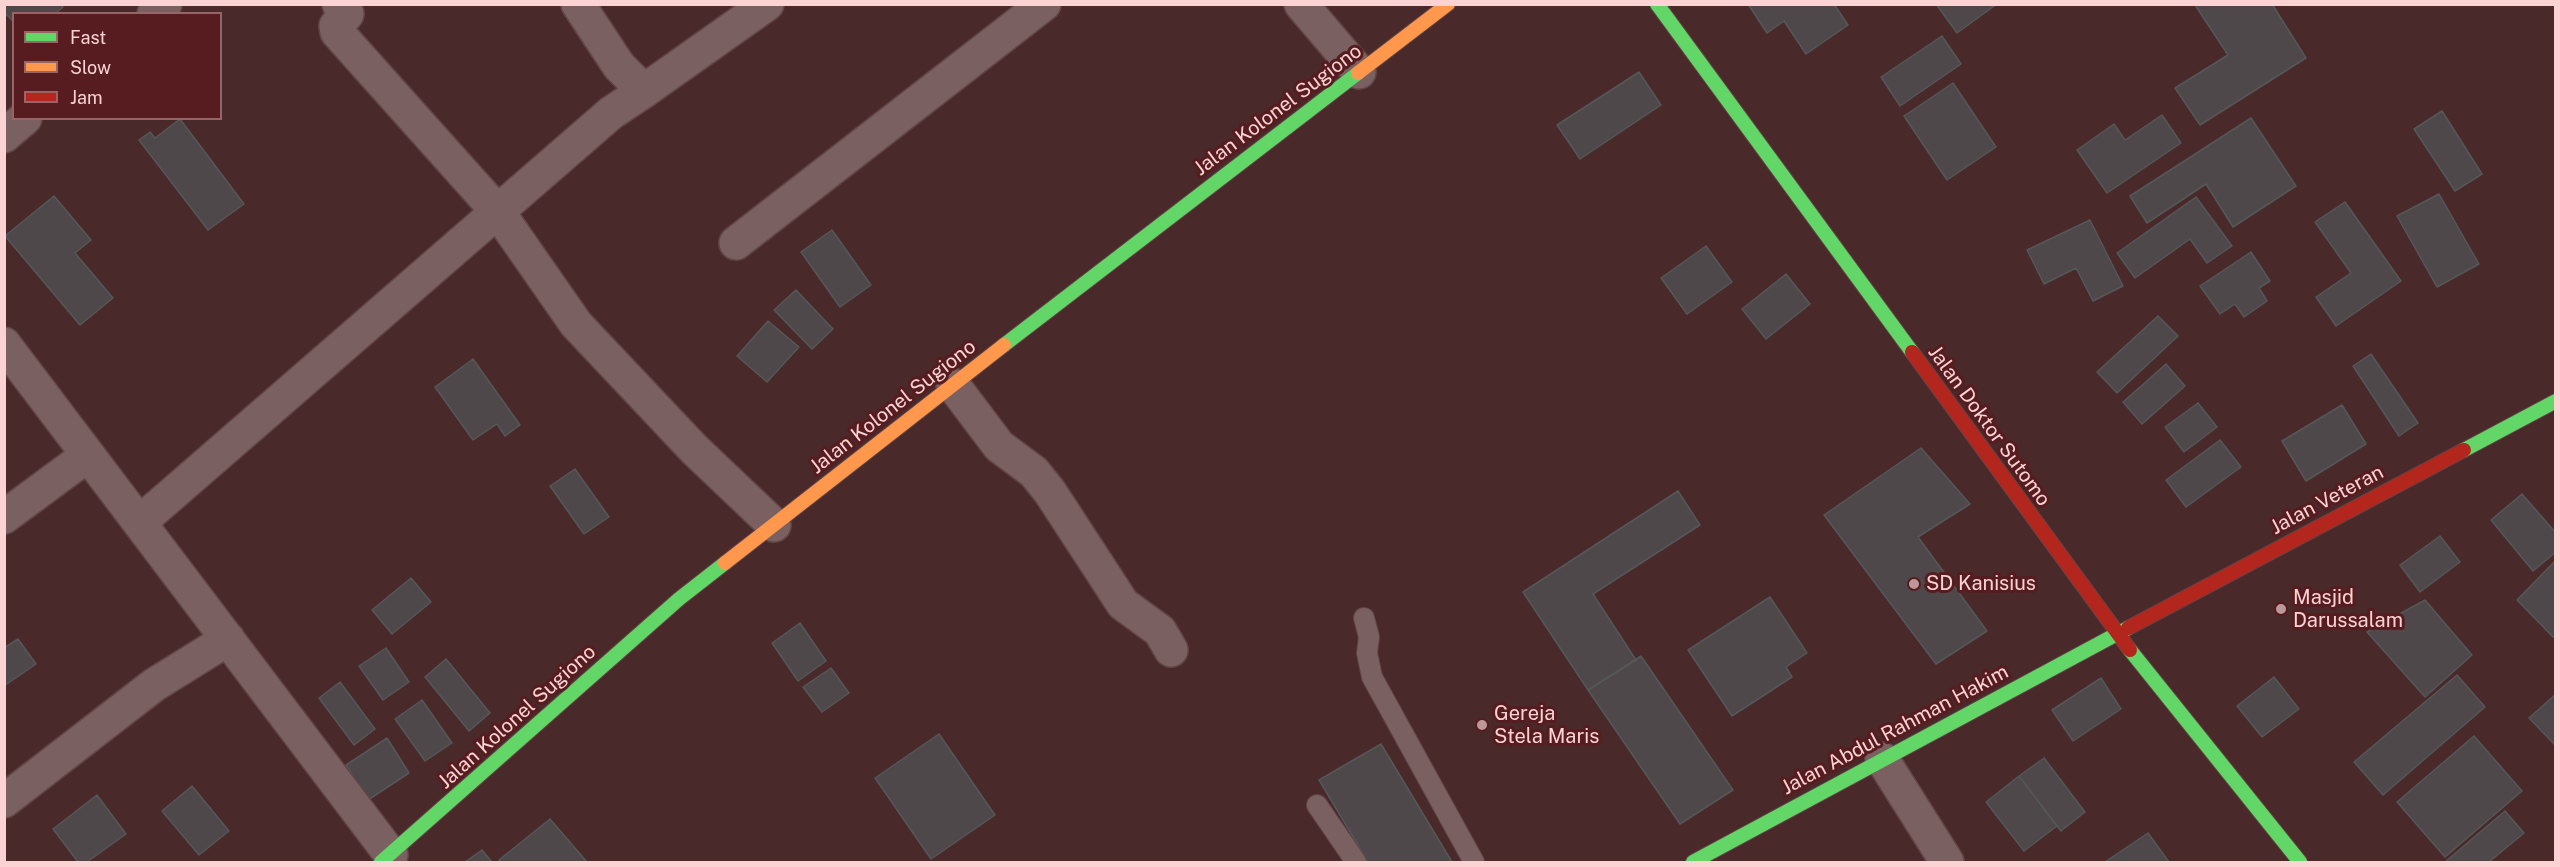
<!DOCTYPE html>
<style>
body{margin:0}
#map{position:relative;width:2560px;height:867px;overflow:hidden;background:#4a292b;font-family:"Public Sans",sans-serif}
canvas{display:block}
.frame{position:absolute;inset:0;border:6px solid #fad3d2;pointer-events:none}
.legend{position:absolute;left:12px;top:12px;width:210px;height:108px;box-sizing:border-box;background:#571c1f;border:2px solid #986567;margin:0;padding:8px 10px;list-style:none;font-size:18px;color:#fad3d2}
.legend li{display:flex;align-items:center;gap:12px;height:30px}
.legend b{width:30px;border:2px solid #986567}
</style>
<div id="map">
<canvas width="2560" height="867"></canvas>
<div class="frame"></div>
<ul class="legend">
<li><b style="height:8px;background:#63d668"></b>Fast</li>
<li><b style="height:8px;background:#ff974d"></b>Slow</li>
<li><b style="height:8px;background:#b3261e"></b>Jam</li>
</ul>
</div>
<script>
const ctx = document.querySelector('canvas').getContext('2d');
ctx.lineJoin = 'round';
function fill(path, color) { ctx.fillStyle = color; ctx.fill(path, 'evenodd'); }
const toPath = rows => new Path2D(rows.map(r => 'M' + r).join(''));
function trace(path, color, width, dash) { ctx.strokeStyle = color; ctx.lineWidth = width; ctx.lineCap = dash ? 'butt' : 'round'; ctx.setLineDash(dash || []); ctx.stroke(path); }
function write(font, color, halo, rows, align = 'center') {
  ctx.font = font + ' "Public Sans",sans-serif'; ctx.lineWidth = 6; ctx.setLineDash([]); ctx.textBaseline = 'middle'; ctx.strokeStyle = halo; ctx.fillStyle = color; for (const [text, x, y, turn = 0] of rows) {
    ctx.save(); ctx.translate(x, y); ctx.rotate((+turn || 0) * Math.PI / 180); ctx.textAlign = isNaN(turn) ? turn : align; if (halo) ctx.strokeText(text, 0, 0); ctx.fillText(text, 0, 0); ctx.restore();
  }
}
const building = toPath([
 [4,4,61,4,63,7,55,14,14,14,14,22,4,12,4,4],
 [1748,4,1834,4,1848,25,1806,54,1784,21,1767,33,1748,4],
 [1936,4,1997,4,1957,33,1936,4],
 [2272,4,2306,58,2200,125,2175,88,2228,55,2195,5,2272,4],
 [1942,36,1961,64,1900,106,1881,77,1942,36],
 [1639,72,1661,105,1580,159,1557,125,1639,72],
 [1953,83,1996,147,1947,180,1904,116,1953,83],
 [2442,111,2482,174,2455,191,2414,129,2442,111],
 [2162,115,2181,143,2107,193,2077,150,2114,124,2125,140,2162,115],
 [2251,118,2296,186,2233,227,2206,184,2147,223,2130,196,2251,118],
 [180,119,244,204,208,230,139,140,150,132,155,138,180,119],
 [2439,194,2479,264,2437,287,2397,216,2439,194],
 [54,196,91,240,75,253,113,298,80,325,5,236,54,196],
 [2196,197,2232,246,2207,263,2190,239,2135,278,2117,253,2196,197],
 [2345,202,2401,281,2336,326,2316,297,2351,273,2315,222,2345,202],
 [2090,220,2123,286,2093,301,2076,268,2044,284,2027,250,2090,220],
 [832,230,871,285,840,307,801,252,832,230],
 [1706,246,1732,282,1687,314,1661,278,1706,246],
 [2251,252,2270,281,2259,288,2267,301,2244,317,2235,304,2220,314,2200,286,2251,252],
 [1786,274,1810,304,1766,339,1742,309,1786,274],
 [796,290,833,329,812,349,774,310,796,290],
 [2158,316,2178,336,2117,393,2097,372,2158,316],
 [768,321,799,347,767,382,737,356,768,321],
 [2371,354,2418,423,2399,436,2353,366,2371,354],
 [473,359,520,425,505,436,497,424,473,440,435,387,473,359],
 [2166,364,2185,386,2142,424,2123,402,2166,364],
 [2198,403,2217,427,2184,452,2165,427,2198,403],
 [2342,405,2366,444,2306,481,2282,441,2342,405],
 [2220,440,2241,467,2186,507,2166,480,2220,440],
 [1921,448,1970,504,1918,537,1987,631,1936,664,1824,515,1921,448],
 [575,469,609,517,584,534,550,486,575,469],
 [1678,491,1700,525,1593,594,1636,660,1588,690,1523,592,1678,491],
 [2522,494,2556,533,2556,552,2533,571,2491,520,2522,494],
 [2440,536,2460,562,2420,592,2400,565,2440,536],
 [2556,560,2556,634,2553,637,2517,600,2556,560],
 [411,578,431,602,392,634,372,610,411,578],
 [1770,597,1807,653,1786,667,1792,677,1732,716,1688,650,1770,597],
 [2425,600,2472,655,2425,697,2367,632,2425,600],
 [800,623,826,661,798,681,772,643,800,623],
 [18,639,36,664,4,686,4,648,18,639],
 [386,648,409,682,383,700,359,666,386,648],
 [1641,656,1733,790,1680,824,1588,690,1641,656],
 [446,659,490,713,469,731,425,677,446,659],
 [831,668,849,693,822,712,803,687,831,668],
 [2457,675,2485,707,2383,795,2354,762,2457,675],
 [2274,677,2299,709,2262,737,2237,706,2274,677],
 [2101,678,2121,709,2073,741,2052,710,2101,678],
 [340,682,375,729,354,745,319,698,340,682],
 [2556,694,2556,746,2529,718,2556,694],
 [422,700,452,743,425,761,395,719,422,700],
 [939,734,995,815,931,859,875,778,939,734],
 [2474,736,2522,791,2445,857,2397,802,2474,736],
 [387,738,409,773,368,800,346,765,387,738],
 [1381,744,1452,862,1368,862,1319,780,1381,744],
 [2044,758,2085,812,2061,831,2019,776,2044,758],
 [2019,776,2057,826,2024,851,1986,802,2019,776],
 [192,786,229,831,199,855,162,811,192,786],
 [97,795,126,834,87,862,78,862,53,829,97,795],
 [2505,811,2524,833,2489,862,2445,862,2505,811],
 [550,819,587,862,502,862,499,860,550,819],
 [2148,833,2169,862,2105,862,2148,833],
 [482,850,492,862,465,862,482,850]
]);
fill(building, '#4f484a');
trace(building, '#555758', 1.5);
const lane = toPath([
 [1364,618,1369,637,1367,653,1372,677,1474,862],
 [1317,805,1356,862]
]);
const street = toPath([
 [339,4,347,14,336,26,337,32,498,212,576,324,694,449,774,525],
 [1301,4,1359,72],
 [154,14,165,4],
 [644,91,767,4],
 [4,136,25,118],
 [736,243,1044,4],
 [4,344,391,855],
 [953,385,999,446,1034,472,1050,492,1123,604,1160,631,1171,650],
 [4,517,88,455],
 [140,522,611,113,644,91,619,66,578,4],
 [1882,759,1947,862],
 [4,801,154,685,228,639]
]);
const fast = toPath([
 [1657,4,1912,352],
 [1004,345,1358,73],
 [2464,450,2556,401],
 [2130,650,2300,862],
 [381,862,679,599,725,563],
 [1693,862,2128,628]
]);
const slow = toPath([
 [1358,73,1448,4],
 [725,563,1004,345]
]);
const jam = toPath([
 [1912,352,2130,650],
 [2128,628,2464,450]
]);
trace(lane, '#624546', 22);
trace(street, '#624546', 36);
trace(fast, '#624546', 16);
trace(slow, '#624546', 16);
trace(jam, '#624546', 16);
trace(lane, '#7a6061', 20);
trace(street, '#7a6061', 33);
trace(fast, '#63d668', 14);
trace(slow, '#ff974d', 14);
trace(jam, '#b3261e', 14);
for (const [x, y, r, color] of [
 [1914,584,6,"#bc9898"],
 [2281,609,6,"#bc9898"],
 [1482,725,6,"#bc9898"]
]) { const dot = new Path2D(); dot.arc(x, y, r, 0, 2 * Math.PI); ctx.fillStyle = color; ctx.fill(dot); trace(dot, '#571c1f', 2); }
write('20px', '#fad3d2', '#571c1f', [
 ["Jalan Kolonel Sugiono",1278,110,-37],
 ["Jalan Kolonel Sugiono",893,407,-38],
 ["Jalan Doktor Sutomo",1989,426,54],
 ["Jalan Veteran",2327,500,-28],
 ["Jalan Kolonel Sugiono",517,717,-42],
 ["Jalan Abdul Rahman Hakim",1895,730,-28]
]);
write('20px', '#fad3d2', '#571c1f', [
 ["SD Kanisius",1926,584],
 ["Masjid",2293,598],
 ["Darussalam",2293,621],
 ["Gereja",1494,714],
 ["Stela Maris",1494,737]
], 'left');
</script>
